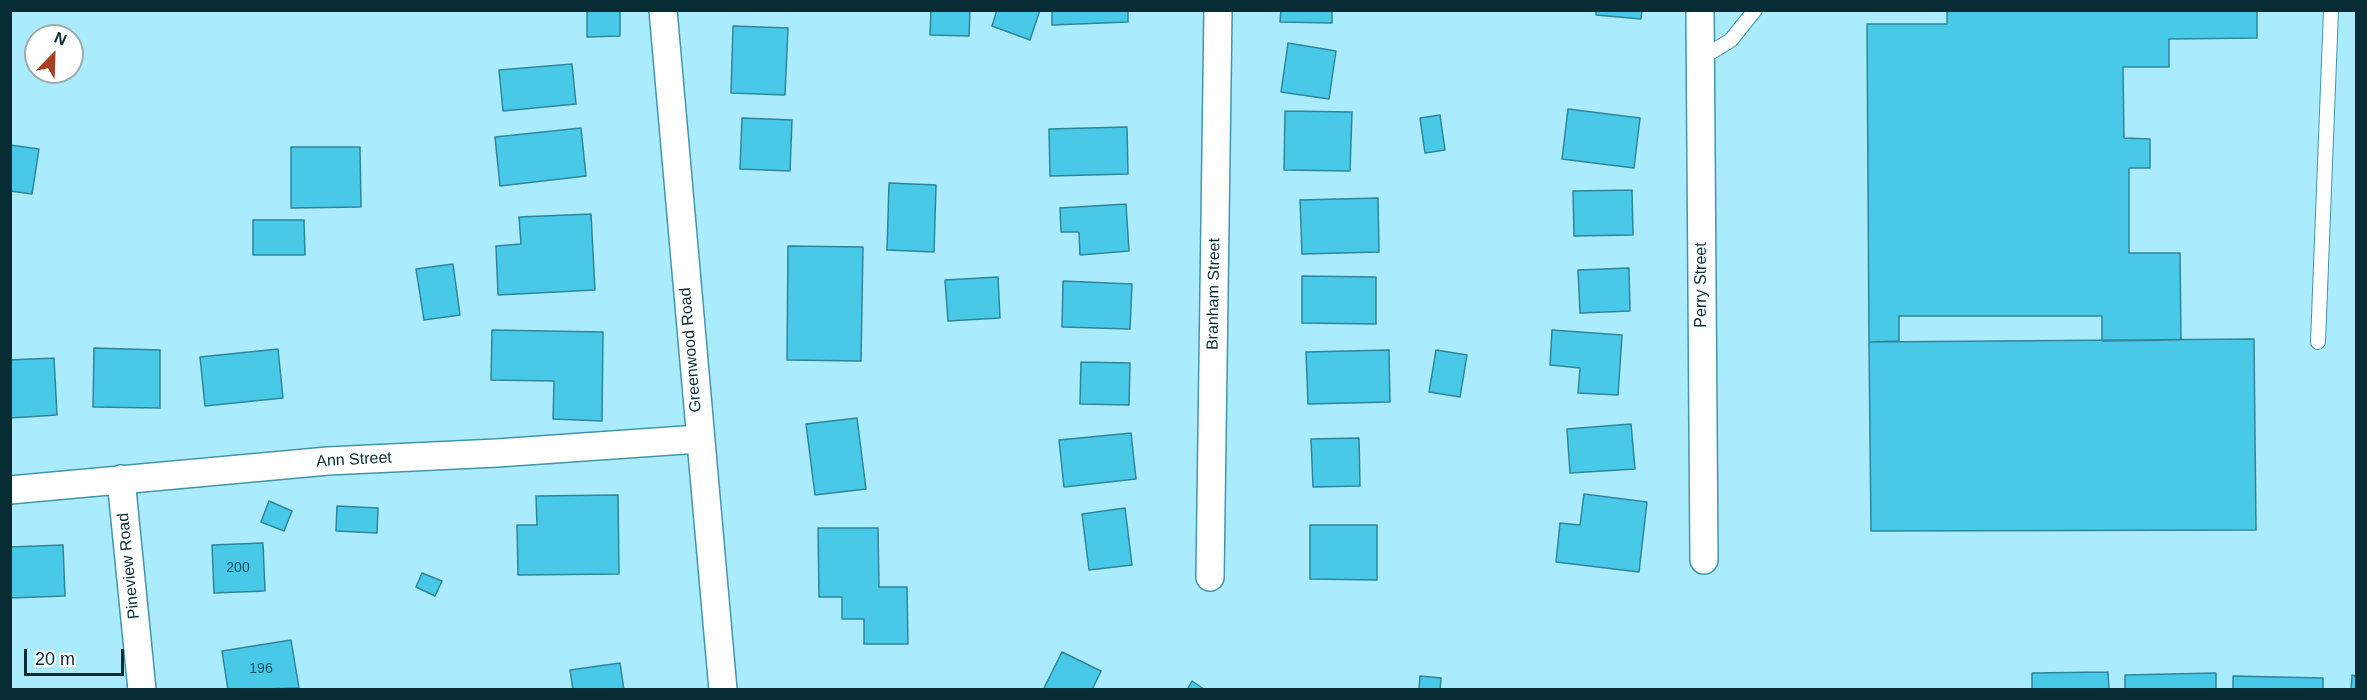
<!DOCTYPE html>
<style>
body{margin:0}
#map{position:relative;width:2367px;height:700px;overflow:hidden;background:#aaebfd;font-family:Arial,sans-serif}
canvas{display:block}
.frame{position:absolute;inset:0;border:12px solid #072c34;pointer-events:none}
.north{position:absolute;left:24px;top:24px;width:60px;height:60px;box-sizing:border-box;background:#fff;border:2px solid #9cabae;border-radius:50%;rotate:23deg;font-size:16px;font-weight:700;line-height:24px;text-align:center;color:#072c34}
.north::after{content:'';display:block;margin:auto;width:21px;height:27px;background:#a94121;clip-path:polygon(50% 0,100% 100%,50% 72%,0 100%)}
.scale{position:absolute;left:24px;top:649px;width:100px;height:27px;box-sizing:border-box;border:3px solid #072c34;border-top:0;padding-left:8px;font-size:18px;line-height:21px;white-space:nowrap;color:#072c34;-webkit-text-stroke:4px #fff;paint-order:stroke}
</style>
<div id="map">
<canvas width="2367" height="700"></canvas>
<div class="frame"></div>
<div class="north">N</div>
<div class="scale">20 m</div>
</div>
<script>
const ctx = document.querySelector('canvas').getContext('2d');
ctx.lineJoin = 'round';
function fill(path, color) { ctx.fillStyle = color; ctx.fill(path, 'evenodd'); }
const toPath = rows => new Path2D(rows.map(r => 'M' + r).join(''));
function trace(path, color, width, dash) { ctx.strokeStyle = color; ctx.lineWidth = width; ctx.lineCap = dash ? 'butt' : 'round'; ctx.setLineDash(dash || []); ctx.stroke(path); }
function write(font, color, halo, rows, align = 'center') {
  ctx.font = font + ' Arial,sans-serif'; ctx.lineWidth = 6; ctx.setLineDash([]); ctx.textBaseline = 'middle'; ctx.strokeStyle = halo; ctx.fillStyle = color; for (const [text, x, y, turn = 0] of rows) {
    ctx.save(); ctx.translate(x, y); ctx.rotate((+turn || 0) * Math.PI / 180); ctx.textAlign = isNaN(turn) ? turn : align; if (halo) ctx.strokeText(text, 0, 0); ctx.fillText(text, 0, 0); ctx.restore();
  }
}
const building = toPath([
 [587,10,620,10,620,36,587,37,587,10],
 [931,10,970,10,969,36,930,35,931,10],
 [997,10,1040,10,1030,40,992,26,997,10],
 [1052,10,1128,10,1128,22,1052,25,1052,10],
 [1281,10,1332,10,1332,23,1280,22,1281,10],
 [1596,10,1642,10,1641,19,1596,15,1596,10],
 [1947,10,2257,10,2257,38,2169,39,2169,67,2123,67,2124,138,2150,139,2150,168,2129,168,2129,253,2180,253,2181,340,2102,341,2102,316,1899,316,1899,341,1869,342,1867,24,1947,24,1947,10],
 [733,26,788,28,785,95,731,93,733,26],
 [1288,43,1336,51,1329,99,1281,92,1288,43],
 [572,64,576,104,503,111,499,70,572,64],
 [1568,109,1640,118,1634,168,1562,159,1568,109],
 [1285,111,1352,112,1350,171,1284,170,1285,111],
 [1440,115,1445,150,1425,153,1420,118,1440,115],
 [742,118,792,120,790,171,740,169,742,118],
 [1127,127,1128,174,1050,176,1049,129,1127,127],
 [581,128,586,176,500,186,495,137,581,128],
 [10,145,39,149,32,194,10,191,10,145],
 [291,147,360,147,361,207,291,208,291,147],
 [889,183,936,185,934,252,887,250,889,183],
 [1632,190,1633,235,1574,236,1573,191,1632,190],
 [1378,198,1379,252,1302,254,1300,200,1378,198],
 [1126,204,1129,251,1080,255,1079,232,1061,232,1060,208,1126,204],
 [591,214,595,290,498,295,496,246,521,244,519,217,591,214],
 [253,220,304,220,305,255,253,255,253,220],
 [788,246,863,247,861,361,787,360,788,246],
 [453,264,460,315,424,320,416,269,453,264],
 [1629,268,1630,311,1580,313,1578,270,1629,268],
 [1302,276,1376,277,1376,324,1302,323,1302,276],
 [998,277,1000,318,948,321,945,280,998,277],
 [1063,281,1132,284,1130,329,1062,327,1063,281],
 [492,330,603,332,602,421,553,419,554,381,491,380,492,330],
 [1552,330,1622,335,1618,395,1578,393,1580,368,1550,365,1552,330],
 [2254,339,2256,530,1871,531,1869,342,2254,339],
 [94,348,160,350,160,408,93,407,94,348],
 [278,349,283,398,205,406,200,357,278,349],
 [1389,350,1390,402,1308,404,1306,352,1389,350],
 [1436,350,1467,355,1460,397,1429,392,1436,350],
 [54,358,57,415,10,418,10,360,54,358],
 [1081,362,1130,363,1129,405,1080,404,1081,362],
 [857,418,866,489,815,495,806,424,857,418],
 [1631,424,1635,469,1570,473,1567,429,1631,424],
 [1131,433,1136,479,1064,487,1059,440,1131,433],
 [1359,438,1360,486,1313,487,1311,439,1359,438],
 [1584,494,1647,502,1639,572,1556,562,1560,523,1580,525,1584,494],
 [618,495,619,574,518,575,517,525,537,525,536,496,618,495],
 [269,501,292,511,284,531,261,522,269,501],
 [337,506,378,508,377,533,336,531,337,506],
 [1125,508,1132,565,1089,570,1082,514,1125,508],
 [1310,525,1377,525,1377,580,1310,579,1310,525],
 [818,528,878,528,879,587,907,587,908,644,864,644,864,619,842,619,842,597,819,597,818,528],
 [263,543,265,591,214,593,212,545,263,543],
 [63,545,65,596,10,598,10,547,63,545],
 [422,573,442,581,435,596,416,587,422,573],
 [291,640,299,688,228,690,222,651,291,640],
 [1062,652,1101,671,1092,690,1043,690,1062,652],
 [620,663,624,690,573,690,570,670,620,663],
 [2108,672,2109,690,2032,690,2032,673,2108,672],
 [2216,673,2216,690,2125,690,2125,675,2216,673],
 [2352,675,2356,676,2356,690,2351,690,2352,675],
 [1420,676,1441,678,1440,690,1419,690,1420,676],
 [2233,676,2323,678,2323,690,2233,690,2233,676],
 [1192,681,1205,690,1187,690,1192,681]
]);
fill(building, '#49c9e8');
trace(building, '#2f869b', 1.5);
const lane = toPath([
 [1700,59,1731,40,1755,10],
 [2318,342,2331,10]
]);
const street = toPath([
 [663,10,723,690],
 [1700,10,1704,560],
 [121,479,142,690],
 [10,490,328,461,497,453,699,439],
 [1210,577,1218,10]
]);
trace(lane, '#4296ab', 16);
trace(street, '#4296ab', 30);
trace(lane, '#fff', 14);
trace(street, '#fff', 27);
write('14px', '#185361', null, [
 ["200",238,568],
 ["196",261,669]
]);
write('16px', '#072c34', '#fff', [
 ["Perry Street",1702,285,-90],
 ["Branham Street",1214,294,-89],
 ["Greenwood Road",691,350,-95],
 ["Ann Street",354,460,-3],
 ["Pineview Road",129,566,-96]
]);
</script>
